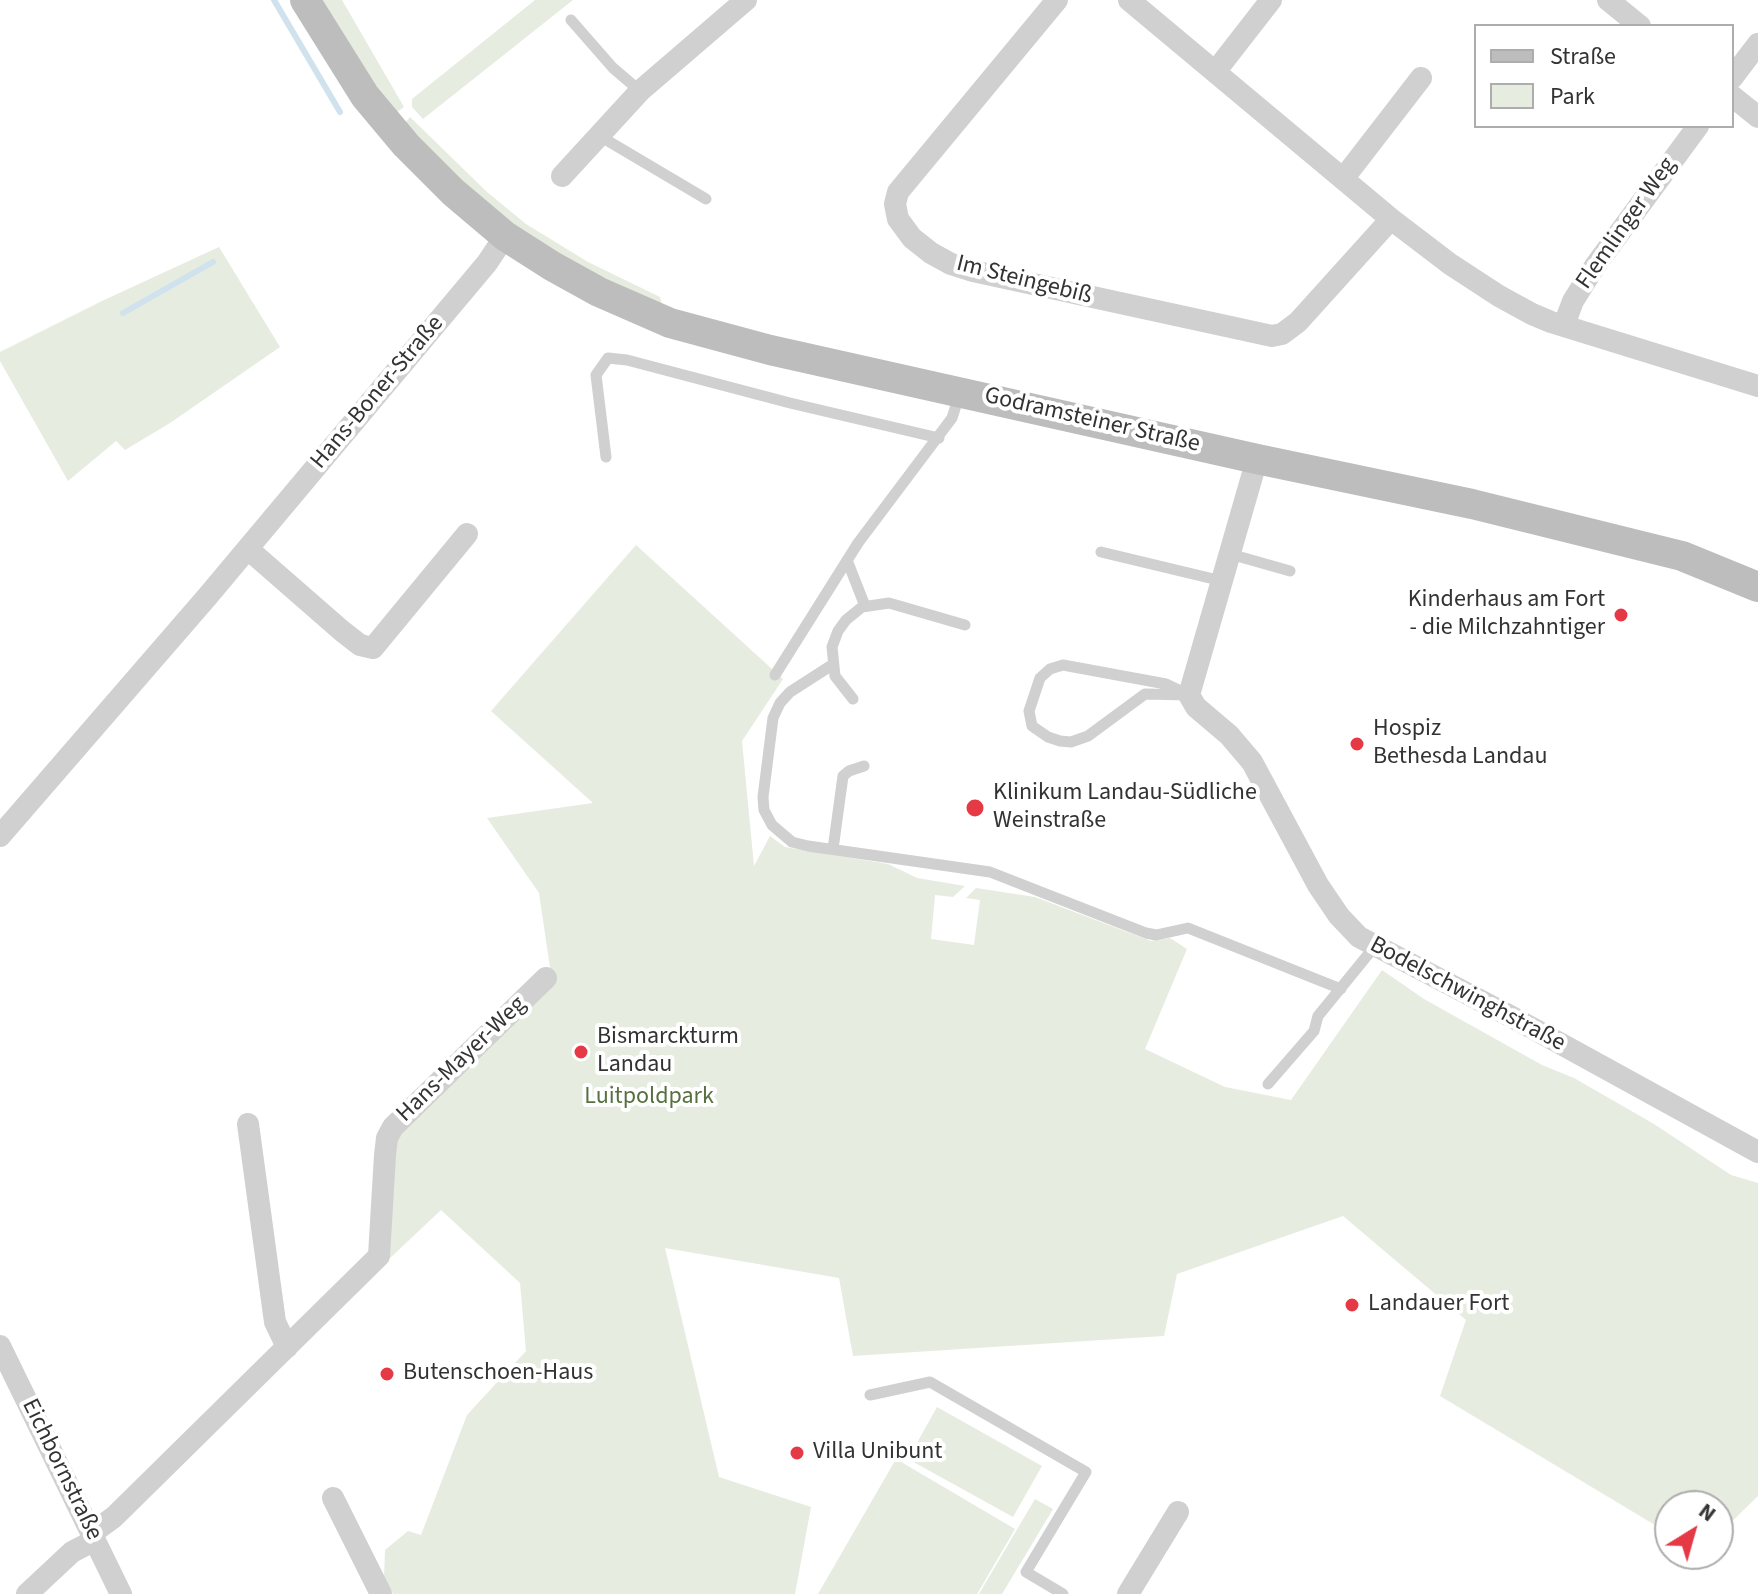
<!DOCTYPE html>
<meta charset="utf-8">
<style>
body{margin:0}
#map{position:relative;width:1758px;height:1594px;overflow:hidden;background:#fff;font-family:"Source Sans 3",sans-serif}
canvas{display:block}
.legend{position:absolute;left:1474px;top:24px;width:260px;height:104px;box-sizing:border-box;background:#fff;border:2px solid #adadad;margin:0;padding:10px 14px;list-style:none;font-size:24px;color:#333}
.legend li{display:flex;align-items:center;gap:16px;height:40px}
.legend b{width:40px;border:2px solid #adadad}
.north{position:absolute;left:1654px;top:1490px;width:80px;height:80px;box-sizing:border-box;background:#fff;border:2px solid #adadad;border-radius:50%;rotate:37deg;font-size:22px;font-weight:700;line-height:32px;text-align:center;color:#333}
.north::after{content:'';display:block;margin:auto;width:28px;height:36px;background:#e63946;clip-path:polygon(50% 0,100% 100%,50% 72%,0 100%)}
</style>
<div id="map">
<canvas width="1758" height="1594"></canvas>
<ul class="legend">
<li><b style="height:10px;background:#bdbdbd"></b>Straße</li>
<li><b style="height:22px;background:#e6ecdf"></b>Park</li>
</ul>
<div class="north">N</div>
</div>
<script>
const ctx = document.querySelector('canvas').getContext('2d');
ctx.lineJoin = 'round';
function fill(path, color) { ctx.fillStyle = color; ctx.fill(path, 'evenodd'); }
const toPath = rows => new Path2D(rows.map(r => 'M' + r).join(''));
function trace(path, color, width, dash) { ctx.strokeStyle = color; ctx.lineWidth = width; ctx.lineCap = dash ? 'butt' : 'round'; ctx.setLineDash(dash || []); ctx.stroke(path); }
function write(font, color, halo, rows, align = 'center') {
  ctx.font = font + ' "Source Sans 3",sans-serif'; ctx.lineWidth = 8; ctx.setLineDash([]); ctx.textBaseline = 'middle'; ctx.strokeStyle = halo; ctx.fillStyle = color; for (const [text, x, y, turn = 0] of rows) {
    ctx.save(); ctx.translate(x, y); ctx.rotate((+turn || 0) * Math.PI / 180); ctx.textAlign = isNaN(turn) ? turn : align; if (halo) ctx.strokeText(text, 0, 0); ctx.fillText(text, 0, 0); ctx.restore();
  }
}
fill(toPath([
 [318,0,342,0,404,107,393,115],
 [535,0,573,0,423,119,412,107,412,99],
 [410,117,487,192,526,224,588,262,660,297,663,310,538,248,402,127],
 [219,247,280,347,170,423,125,450,116,441,68,481,0,361,0,352,102,301],
 [636,545,783,679,742,741,754,866,770,836,785,847,888,864,917,878,965,886,953,897,935,895,931,939,974,945,980,900,966,898,976,888,1035,897,1151,941,1170,938,1187,949,1145,1049,1225,1087,1291,1100,1382,970,1424,999,1542,1065,1574,1078,1654,1124,1731,1175,1758,1183,1758,1496,1718,1535,1718,1506,1670,1506,1670,1534,1440,1396,1466,1320,1343,1216,1177,1274,1164,1336,853,1356,839,1278,665,1248,719,1477,811,1507,795,1594,393,1594,384,1578,385,1550,408,1531,421,1535,467,1415,526,1351,520,1283,441,1210,388,1260,390,1144,552,981,539,893,487,818,593,803,491,711],
 [937,1407,1042,1466,1013,1517,908,1459],
 [896,1459,1015,1529,977,1594,818,1594],
 [1035,1499,1053,1509,1002,1594,979,1594]
]), '#e6ecdf');
trace(toPath([
 [274,0,340,112],
 [123,313,213,262]
]), '#cfe2ee', 6);
trace(toPath([
 [571,20,613,68,640,91],
 [598,135,706,199],
 [606,457,596,375,608,358,627,360,790,403,939,438],
 [1101,552,1222,581],
 [1230,554,1290,571],
 [847,560,865,606],
 [832,665,790,692,780,703,773,718,763,797,764,810,772,825,792,842,808,846,990,872,1146,933,1156,935,1188,928,1341,989],
 [1063,665,1166,684,1189,695,1145,694,1088,736,1071,742,1060,741,1048,737,1032,726,1029,711,1040,678,1050,669,1063,665],
 [775,675,858,543,952,418,959,396],
 [853,699,835,676,832,647,838,631,846,620,862,607,889,603,965,625],
 [833,849,843,776,849,771,864,766],
 [1268,1084,1314,1031,1318,1016,1375,946],
 [870,1395,930,1382,1086,1472,1026,1572,1063,1594]
]), '#d0d0d0', 11);
trace(toPath([
 [1057,0,898,192,895,204,898,219,912,238,931,253,951,264,973,271,1272,336,1282,334,1298,322,1391,219],
 [1129,0,1391,219,1450,264,1499,296,1532,314,1551,322,1758,386],
 [1608,0,1640,26],
 [1215,72,1271,0],
 [1732,78,1758,44],
 [1732,96,1758,117],
 [562,176,640,91,746,0],
 [1343,179,1421,78],
 [1564,325,1573,301,1595,266,1698,126],
 [1257,459,1189,695,1196,707,1229,735,1252,762,1318,885,1339,916,1359,937,1512,1017,1758,1152],
 [248,549,342,631,360,645,373,648,467,534],
 [0,836,207,597,487,263,505,236],
 [248,1124,275,1322,287,1347],
 [0,1346,121,1594],
 [333,1498,381,1594],
 [92,1533,114,1517,379,1256,385,1155,387,1138,393,1127,546,978],
 [27,1594,72,1552,95,1540],
 [1128,1594,1178,1512]
]), '#d0d0d0', 22);
trace(toPath([
 [305,0,365,96,406,145,453,192,505,236,552,266,599,292,670,323,770,350,1257,459,1472,504,1682,556,1758,587]
]), '#bdbdbd', 30);
for (const [x, y, r, color] of [
 [1621,615,8,"#e63946"],
 [1357,744,8,"#e63946"],
 [975,808,10,"#e63946"],
 [581,1052,8,"#e63946"],
 [1352,1305,8,"#e63946"],
 [387,1374,8,"#e63946"],
 [797,1453,8,"#e63946"]
]) { const dot = new Path2D(); dot.arc(x, y, r, 0, 2 * Math.PI); ctx.fillStyle = color; ctx.fill(dot); trace(dot, '#fff', 3); }
write('24px', '#333', '#fff', [
 ["Flemlinger Weg",1627,224,-55],
 ["Im Steingebiß",1024,281,14],
 ["Hans-Boner-Straße",378,393,-50],
 ["Godramsteiner Straße",1092,421,13],
 ["Bodelschwinghstraße",1467,995,28],
 ["Hans-Mayer-Weg",462,1060,-44],
 ["Eichbornstraße",61,1470,64]
]);
write('24px', '#333', '#fff', [
 ["Kinderhaus am Fort",1605,601,"right"],
 ["- die Milchzahntiger",1605,629,"right"],
 ["Hospiz",1373,730],
 ["Bethesda Landau",1373,758],
 ["Klinikum Landau-Südliche",993,794],
 ["Weinstraße",993,822],
 ["Bismarckturm",597,1038],
 ["Landau",597,1066],
 ["Landauer Fort",1368,1305],
 ["Butenschoen-Haus",403,1374],
 ["Villa Unibunt",813,1453]
], 'left');
write('24px', '#56703f', '#fff', [
 ["Luitpoldpark",649,1098]
]);
</script>
